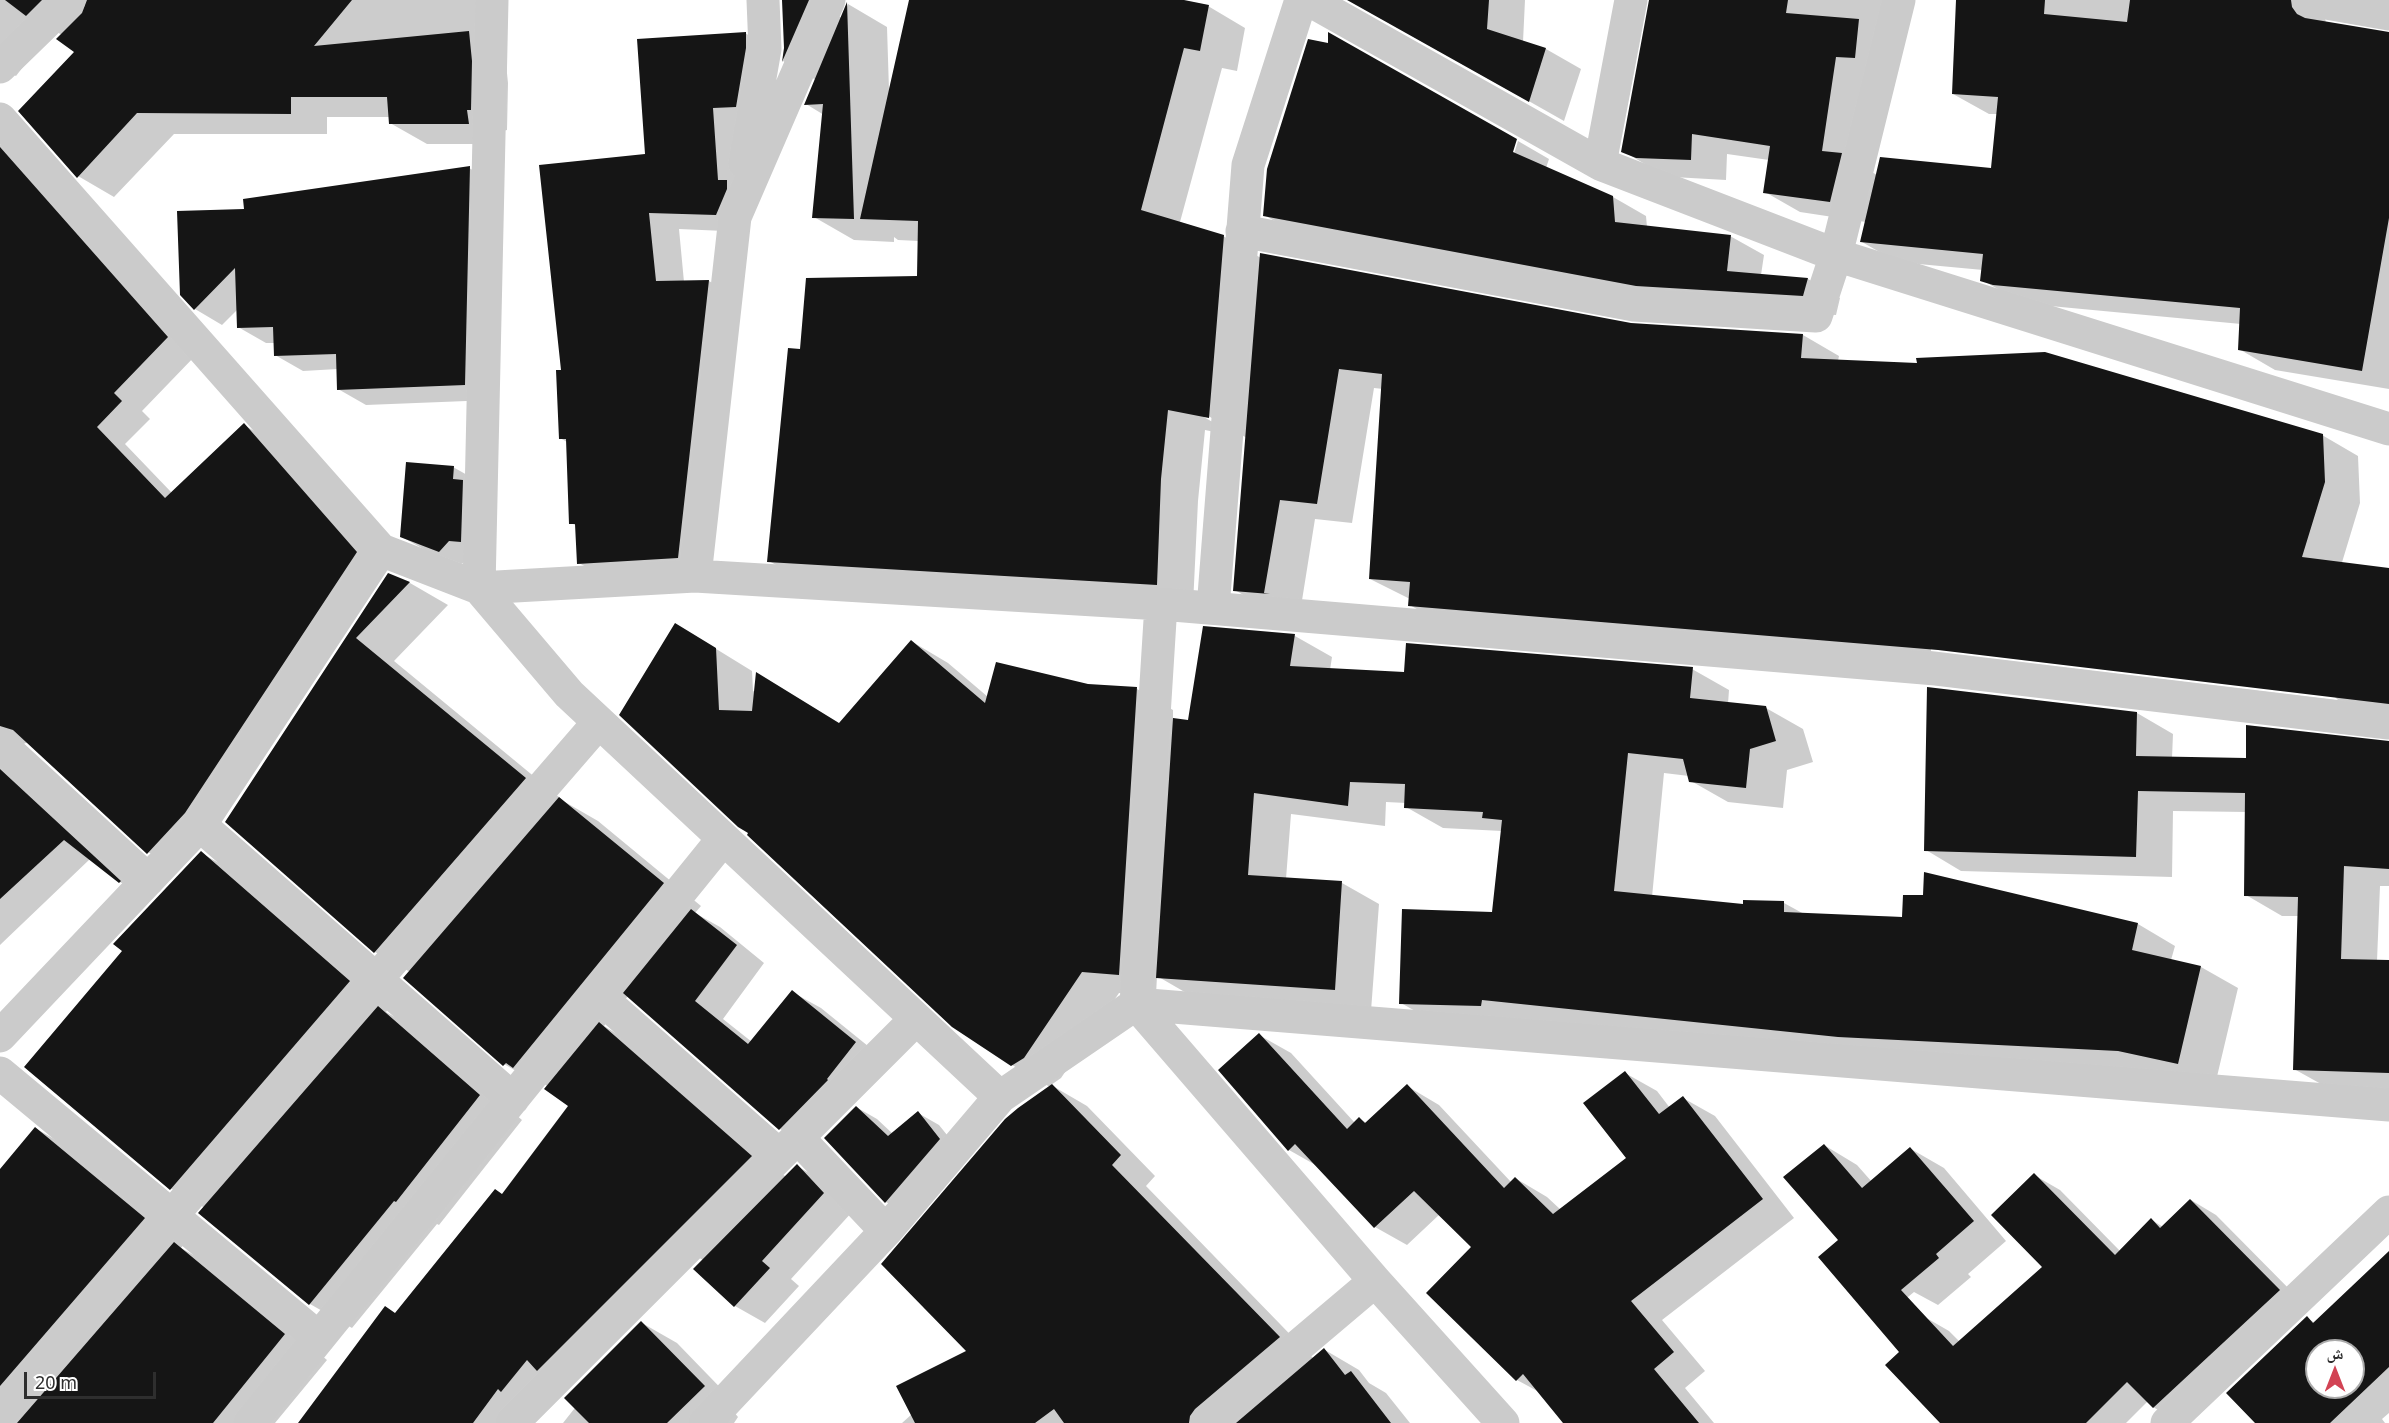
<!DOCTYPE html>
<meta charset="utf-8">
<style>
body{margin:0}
#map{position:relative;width:2389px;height:1423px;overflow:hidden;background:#fff;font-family:"Noto Sans","Noto Naskh Arabic",sans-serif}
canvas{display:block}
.north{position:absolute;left:2305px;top:1339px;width:60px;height:60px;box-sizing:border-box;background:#fff;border:2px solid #ababab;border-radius:50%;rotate:0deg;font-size:16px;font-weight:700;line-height:24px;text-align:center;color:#2e2e2e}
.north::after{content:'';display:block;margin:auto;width:21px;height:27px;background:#d24354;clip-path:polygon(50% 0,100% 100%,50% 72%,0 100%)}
.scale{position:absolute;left:24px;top:1372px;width:132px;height:27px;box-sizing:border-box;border:3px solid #2e2e2e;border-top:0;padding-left:8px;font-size:18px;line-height:21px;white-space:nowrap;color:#2e2e2e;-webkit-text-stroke:4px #fff;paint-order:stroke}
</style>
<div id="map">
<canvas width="2389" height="1423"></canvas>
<div class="north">ش</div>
<div class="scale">20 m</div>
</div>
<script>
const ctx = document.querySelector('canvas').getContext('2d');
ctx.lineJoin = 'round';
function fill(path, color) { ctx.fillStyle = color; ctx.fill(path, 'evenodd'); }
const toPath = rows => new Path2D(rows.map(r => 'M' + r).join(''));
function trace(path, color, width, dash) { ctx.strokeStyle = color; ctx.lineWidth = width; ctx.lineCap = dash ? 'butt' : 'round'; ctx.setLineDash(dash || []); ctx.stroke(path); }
fill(toPath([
 [0,0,484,0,505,54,508,83,507,130,503,131,504,144,427,144,390,123,390,117,327,117,327,134,174,134,114,197,78,176,76,52,62,35,52,29,16,76,0,67],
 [783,0,811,0,842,18,848,4,887,27,889,90,911,0,1177,0,1208,6,1245,28,1237,71,1222,68,1180,222,1223,236,1261,258,1630,325,1803,335,1839,356,1838,361,2322,435,2358,456,2360,503,2340,569,2389,569,2389,719,1445,626,1410,605,1410,599,1370,579,1383,389,1374,388,1352,523,1315,519,1300,613,1270,611,1235,590,1247,438,1203,413,1202,416,1239,437,1205,430,1198,501,1193,605,806,582,769,561,801,351,919,278,919,241,898,240,894,237,894,242,854,240,814,217,824,115,806,104,816,80,783,61,785,48],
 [1931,648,2334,696,2338,700,1931,651],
 [1413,0,1525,0,1523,42,1546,49,1581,69,1564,121,1442,52],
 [1651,0,1889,0,1858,164,1877,175,1992,170,1997,114,1989,114,1953,94,1958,0,2389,0,2325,18,2326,23,2389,34,2389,389,2275,370,2239,349,2241,324,2029,304,2017,300,1982,280,1983,270,1897,262,1862,242,1866,222,1800,212,1765,192,1769,160,1727,154,1726,180,1673,177,1658,172,1623,151],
 [745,33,775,51,747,232,679,229,684,282,709,281,739,299,708,575,609,580,579,563,577,526,571,523,567,442,560,438,563,371,646,155],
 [1518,141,1549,159,1546,168,1613,197,1646,216,1647,227,1730,236,1764,255,1761,275,1808,279,1840,298,1836,315,1671,305,1298,234,1264,215,1512,160],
 [0,144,21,156,196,355,142,411,150,419,125,444,172,493,244,425,273,442,386,569,177,869,148,852,28,742,15,748,149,899,120,882,90,859,0,945],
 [469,168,496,183,492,400,366,405,338,389,338,369,303,371,275,355,275,343,266,343,238,327,238,309,222,325,195,309,182,294,246,210],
 [453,467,476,480,472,553,462,564,425,550,402,537],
 [389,575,410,583,448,605,394,661,565,802,598,821,701,906,695,913,720,927,764,963,723,1019,752,1042,792,992,821,1008,884,1059,808,1145,780,1129,628,996,604,1026,634,1044,786,1177,797,1166,828,1184,853,1211,791,1279,799,1286,765,1323,735,1306,703,1260,672,1243,523,1423,300,1423,503,1195,570,1105,549,1087,544,1084,542,1086,504,1064,410,972,375,952,227,821],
 [1205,628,1295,636,1332,657,1330,670,1405,674,1692,669,1729,690,1728,704,1766,708,1803,729,1813,762,1787,770,1783,808,1728,802,1691,781,1689,776,1664,773,1652,897,1744,906,1784,903,1804,914,2138,924,2175,946,2171,960,2201,967,2238,988,2215,1085,1438,1024,1401,1003,1494,913,1502,831,1443,828,1406,807,1406,803,1386,802,1385,826,1291,814,1286,879,1342,883,1379,904,1371,1011,1195,998,1157,976,1156,995,1119,993,1061,1078,1051,1085,1087,1106,1155,1176,1146,1186,1314,1359,1325,1350,1359,1370,1369,1383,1386,1393,1410,1423,902,1423,912,1414,968,1352,1050,1087,1012,1065,621,715,713,647,752,671,753,691,840,724,911,641,948,663,988,697,1088,686,1137,689,1173,710,1173,720,1189,721],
 [2137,713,2173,734,2172,758,2247,759,2389,743,2389,886,2380,886,2377,961,2389,962,2389,1091,2330,1089,2294,1069,2299,916,2282,916,2246,895,2247,812,2173,811,2172,877,1961,871,1926,850],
 [201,853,244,877,391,1006,386,1012,421,1032,522,1120,439,1225,437,1224,352,1328,310,1304,205,1208,170,1188,124,951],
 [1259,1035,1291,1053,1355,1123,1359,1119,1367,1123,1407,1086,1439,1105,1511,1182,1515,1178,1547,1197,1561,1210,1628,1159,1625,1073,1657,1091,1670,1108,1683,1098,1715,1116,1794,1218,1662,1320,1705,1371,1685,1388,1714,1423,1565,1423,1541,1393,1517,1380,1473,1247,1440,1214,1407,1245,1375,1227,1319,1167,1289,1150],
 [856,1107,877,1119,893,1134,918,1113,939,1125,960,1151,907,1214,886,1202,826,1138],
 [35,1128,77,1152,185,1243,181,1248,217,1268,327,1360,275,1423,0,1423,0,1172],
 [1824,1145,1857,1165,1872,1182,1911,1149,1944,1168,2006,1241,1968,1274,1971,1277,1938,1305,1914,1292,1886,1315,1840,1240],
 [2034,1175,2060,1190,2120,1251,2152,1220,2163,1227,2191,1200,2216,1215,2305,1305,2179,1422,2153,1407,2148,1401,2126,1423,1942,1423,1901,1352,1923,1316,1949,1331,1960,1342,2044,1268],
 [2389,1253,2389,1413,2382,1419,2385,1423,2257,1423,2307,1318,2315,1323],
 [2317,1351,2353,1351,2353,1387,2317,1387],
 [642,1323,677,1343,739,1407,734,1412,738,1417,734,1423,563,1423]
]), '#0003');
fill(toPath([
 [5,0,42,0,26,16],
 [87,0,352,0,314,46,469,31,472,61,471,110,467,110,469,124,389,124,387,97,291,97,291,114,137,113,77,178,18,111,74,52,56,39,82,13],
 [782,0,809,0,782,62,784,48],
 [909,0,1184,0,1209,5,1200,51,1184,48,1141,210,1224,235,1209,418,1168,410,1161,479,1157,585,767,562,788,348,800,349,806,278,917,276,918,221,860,219],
 [1347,0,1489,0,1487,29,1546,48,1529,102],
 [1649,0,1788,0,1786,13,1859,19,1855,58,1836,57,1822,151,1842,153,1830,202,1763,193,1770,146,1692,134,1691,160,1636,158,1621,152],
 [1956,0,2045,0,2044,14,2127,22,2130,0,2291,0,2292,7,2297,14,2305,18,2389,32,2389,218,2362,371,2238,350,2240,308,1993,285,1980,281,1983,254,1860,242,1880,157,1991,168,1998,97,1952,94],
 [847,2,854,219,812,218,823,104,804,105],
 [746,32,746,48,736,107,713,108,718,180,727,180,727,189,716,215,649,213,656,281,709,280,678,558,577,564,575,524,569,524,566,439,559,439,556,370,561,370,539,165,645,154,637,39],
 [1328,32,1517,139,1513,152,1613,196,1615,222,1731,235,1727,271,1808,278,1803,296,1636,286,1263,216,1267,169,1308,39,1328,43],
 [0,147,168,337,114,393,122,401,97,427,165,498,244,423,357,552,185,813,147,854,13,730,0,726],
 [470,166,465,385,337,390,336,354,274,356,273,327,237,328,235,268,194,310,180,295,177,211,244,209,243,199],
 [1260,253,1631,323,1803,334,1801,358,1917,363,1916,358,2045,352,2323,434,2325,482,2302,557,2389,568,2389,704,1938,650,1408,606,1410,582,1369,579,1382,374,1339,369,1317,504,1280,500,1264,593,1270,594,1233,591],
 [406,462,454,466,453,479,463,480,461,542,449,541,439,552,400,537],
 [388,573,410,582,356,638,526,778,374,953,225,822],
 [675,623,716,648,719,710,752,711,756,672,839,723,911,640,985,703,996,662,1088,684,1137,687,1119,975,1082,972,1024,1058,1011,1066,952,1027,747,835,748,833,738,827,619,715],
 [1203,626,1295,634,1290,666,1404,672,1406,643,1693,667,1690,698,1766,706,1776,741,1750,749,1746,788,1689,782,1683,759,1628,753,1614,891,1743,904,1743,900,1784,901,1784,912,1902,917,1903,895,1923,895,1924,872,2138,923,2132,950,2201,966,2178,1064,2118,1051,1838,1037,1482,1000,1481,1006,1399,1004,1402,909,1492,912,1502,820,1482,818,1483,812,1404,808,1405,784,1350,782,1348,806,1254,793,1248,875,1342,881,1335,990,1156,978,1173,718,1188,720],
 [1927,687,2137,712,2136,756,2246,758,2246,725,2389,741,2389,869,2344,866,2341,959,2389,960,2389,1073,2293,1070,2298,897,2244,896,2245,793,2138,791,2136,857,1924,851],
 [0,769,121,881,119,883,64,840,0,899],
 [559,797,664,883,513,1068,506,1063,503,1066,403,978],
 [201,851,350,981,170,1190,24,1067,122,951,113,944],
 [691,909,737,945,695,1001,748,1044,792,990,856,1042,827,1079,828,1080,779,1130,623,993],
 [378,1006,480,1095,396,1202,394,1201,309,1305,198,1213],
 [599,1022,752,1156,537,1371,527,1360,501,1392,498,1389,473,1423,298,1423,385,1306,395,1313,495,1189,502,1194,568,1106,544,1089],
 [1259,1033,1347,1129,1359,1117,1365,1123,1407,1084,1504,1188,1515,1177,1553,1214,1626,1158,1583,1103,1625,1071,1659,1114,1683,1096,1763,1199,1631,1301,1674,1352,1654,1369,1699,1423,1563,1423,1523,1374,1516,1381,1426,1293,1471,1247,1414,1191,1374,1228,1295,1144,1288,1151,1218,1070],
 [1052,1084,1121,1155,1112,1165,1280,1337,1195,1409,1190,1416,1189,1423,1064,1423,1054,1409,1035,1423,915,1423,896,1386,966,1351,881,1264,1005,1119,1018,1108],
 [856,1106,888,1136,918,1111,940,1139,885,1203,824,1138],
 [35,1127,145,1218,0,1386,0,1169],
 [1824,1144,1862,1188,1910,1147,1974,1221,1936,1254,1939,1258,1901,1290,1953,1346,2042,1267,1991,1215,2034,1173,2115,1255,2151,1218,2160,1228,2190,1199,2280,1290,2153,1408,2127,1382,2086,1423,1940,1423,1885,1365,1899,1352,1818,1257,1838,1240,1783,1177],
 [797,1164,824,1193,762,1261,770,1268,734,1307,693,1269],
 [174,1242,285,1334,213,1423,17,1423],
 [2389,1251,2389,1367,2330,1423,2255,1423,2226,1393,2307,1316,2313,1323],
 [2317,1351,2353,1351,2353,1387,2317,1387],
 [641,1321,705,1386,667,1423,589,1423,564,1398],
 [1324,1348,1345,1375,1351,1371,1391,1423,1236,1423]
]), '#151515');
trace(toPath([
 [492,0,479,588,569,694,1000,1097],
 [1309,0,1600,164,1836,255,2389,429],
 [2309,0,2389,14],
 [0,67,69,0],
 [0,119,381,550,479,588,695,576,735,217,829,0],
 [745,163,765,49,763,0],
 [1600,164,1631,0],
 [1242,231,1634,305,1816,316,1836,255,1899,0],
 [695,576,1161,604,1936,669,2389,723],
 [1161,604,1136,1004,1375,1281,1503,1423],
 [1213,608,1248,165,1301,0],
 [0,744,148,880],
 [200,825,513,1099],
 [597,995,779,1155],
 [0,1036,200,825,381,550],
 [0,1073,319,1338],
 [797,1137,886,1231],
 [1,1413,599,722],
 [250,1423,723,839],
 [512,1423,916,1019],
 [705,1423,886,1231,1000,1097,1136,1004,2389,1105],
 [1207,1423,1375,1281],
 [2167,1423,2389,1212]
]), '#cbcbcb', 33);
</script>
